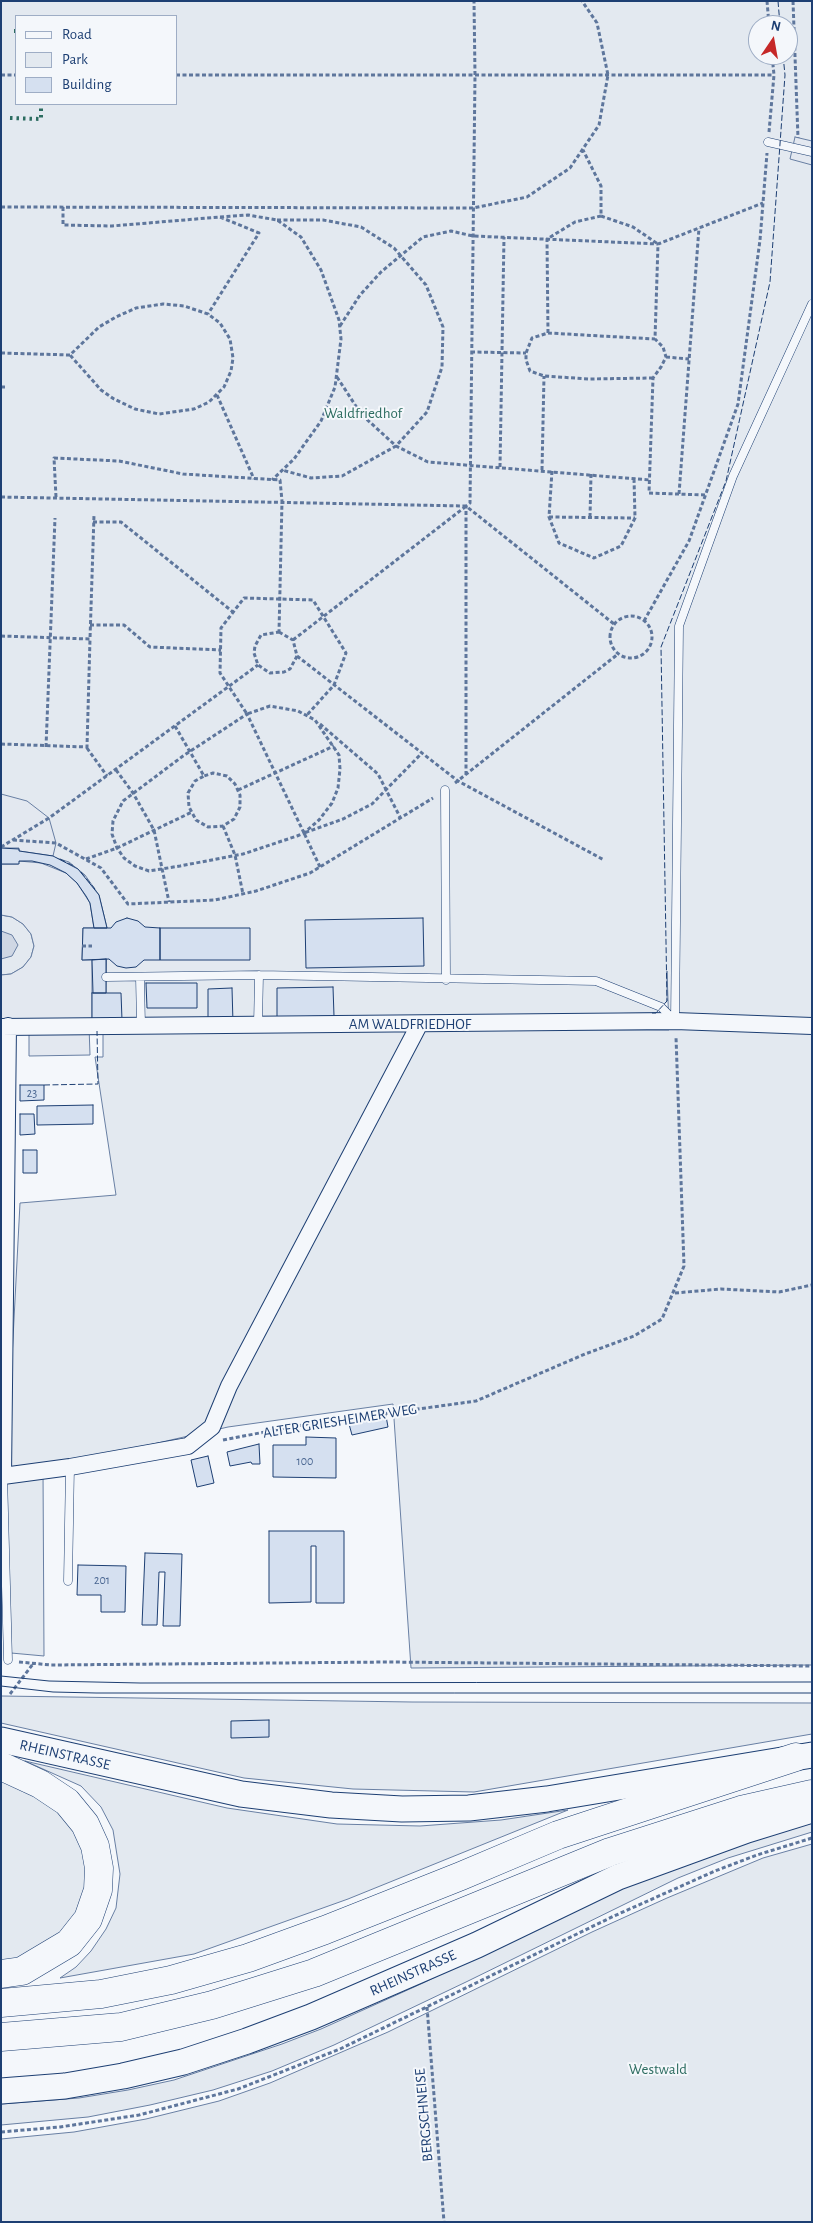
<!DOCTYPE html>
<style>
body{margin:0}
#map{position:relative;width:813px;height:2223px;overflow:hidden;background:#f4f7fb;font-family:"Alegreya Sans",sans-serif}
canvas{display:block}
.frame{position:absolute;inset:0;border:2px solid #1d3f73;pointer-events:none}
.legend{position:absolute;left:15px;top:15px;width:162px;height:90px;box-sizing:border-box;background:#f4f7fb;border:1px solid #9eadc5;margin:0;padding:6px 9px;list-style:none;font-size:15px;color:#1d3f73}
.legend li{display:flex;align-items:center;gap:10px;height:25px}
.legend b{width:25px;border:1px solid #9eadc5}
.north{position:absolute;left:748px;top:15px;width:50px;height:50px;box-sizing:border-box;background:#f4f7fb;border:1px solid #9eadc5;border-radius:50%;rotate:12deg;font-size:14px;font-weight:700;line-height:20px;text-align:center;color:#1d3f73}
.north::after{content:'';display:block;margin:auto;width:18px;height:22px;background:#c62828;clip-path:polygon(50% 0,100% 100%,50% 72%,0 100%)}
</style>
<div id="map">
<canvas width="813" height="2223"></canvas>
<div class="frame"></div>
<ul class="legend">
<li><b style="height:6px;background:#f4f7fb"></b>Road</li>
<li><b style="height:14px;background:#e3e9f0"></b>Park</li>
<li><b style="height:14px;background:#d5e0f0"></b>Building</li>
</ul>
<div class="north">N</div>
</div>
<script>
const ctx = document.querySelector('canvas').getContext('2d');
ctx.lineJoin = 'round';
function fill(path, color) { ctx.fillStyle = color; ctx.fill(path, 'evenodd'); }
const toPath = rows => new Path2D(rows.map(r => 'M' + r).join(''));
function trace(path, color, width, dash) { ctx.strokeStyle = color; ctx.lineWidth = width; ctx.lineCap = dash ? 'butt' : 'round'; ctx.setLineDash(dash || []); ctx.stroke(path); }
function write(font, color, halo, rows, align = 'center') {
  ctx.font = font + ' "Alegreya Sans",sans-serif'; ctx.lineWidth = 4; ctx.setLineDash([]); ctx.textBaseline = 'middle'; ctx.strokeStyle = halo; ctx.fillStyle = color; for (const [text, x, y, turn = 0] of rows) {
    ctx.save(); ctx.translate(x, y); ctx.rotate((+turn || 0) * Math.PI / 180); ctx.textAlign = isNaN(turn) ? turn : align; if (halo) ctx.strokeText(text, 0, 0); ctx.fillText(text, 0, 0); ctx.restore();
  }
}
const green = toPath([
 [1,1,812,1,812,1665,411,1668,393,1404,228,1427,43,1469,44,1656,11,1653,6,1474,20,1203,116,1195,95,1057,103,1057,103,1029,669,1030,667,971,667,1001,656,1013,92,1021,92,993,106,993,107,928,99,895,85,875,69,862,37,852,19,851,19,848,1,848,1,1],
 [16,16,176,16,176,104,16,104,16,16],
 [758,25,788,25,788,55,758,55,758,25],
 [1,915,12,917,23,924,31,934,34,946,31,957,23,967,11,974,1,975,1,915],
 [1,1696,412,1702,812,1703,812,1734,474,1792,353,1789,244,1778,1,1723,1,1696],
 [25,1761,227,1808,337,1824,420,1826,501,1820,568,1810,348,1899,194,1954,60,1978,76,1967,91,1951,106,1929,116,1908,120,1874,113,1830,101,1807,81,1786,25,1761],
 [1,1778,58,1808,85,1847,87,1889,72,1924,34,1953,1,1966,1,1778],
 [812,1822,812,1832,728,1858,678,1878,466,1982,334,2045,272,2071,213,2090,150,2105,88,2117,1,2125,1,2104,79,2098,128,2090,174,2080,282,2044,321,2029,423,1983,516,1937,660,1870,812,1822],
 [812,1844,812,2222,1,2222,1,2139,74,2132,146,2119,219,2101,270,2083,388,2032,592,1932,667,1898,763,1858,812,1844]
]);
fill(green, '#e3e9f0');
trace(green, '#687fa3', 1);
const parking = toPath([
 [795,137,812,141,812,165,790,159,795,137],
 [1,794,27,801,49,818,56,843,53,856,19,851,19,848,1,848,1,794],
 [19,861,41,863,66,873,77,883,90,903,94,928,83,928,82,960,92,960,92,1021,1,1020,1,975,11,974,23,967,31,957,34,946,31,934,23,924,12,917,1,915,1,864,18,864,19,861],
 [29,1026,89,1026,90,1055,29,1056,29,1026]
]);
fill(parking, '#e3e8f0');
trace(parking, '#687fa3', 1);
const water = toPath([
 [1,931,12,935,18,945,12,956,1,959,1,931]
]);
fill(water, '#cfd7e4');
trace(water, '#687fa3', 1);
const building = toPath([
 [1,848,19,849,19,851,53,856,78,869,99,895,107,928,94,928,90,903,86,896,77,883,66,873,50,865,32,861,19,861,19,864,1,864,1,848],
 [127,918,138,921,145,927,160,928,160,960,144,960,136,967,126,968,117,966,109,959,82,960,83,928,111,928,116,922,127,918],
 [423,918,424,966,306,968,305,920,423,918],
 [160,928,250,928,250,960,160,960,160,928],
 [106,959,106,993,93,993,92,960,106,959],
 [146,983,197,983,197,1008,147,1008,146,983],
 [333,987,334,1016,277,1017,277,988,333,987],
 [232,988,233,1023,208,1023,208,989,232,988],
 [92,993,121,993,122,1020,92,1021,92,993],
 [20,1085,44,1085,44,1100,20,1101,20,1085],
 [93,1105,93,1124,37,1125,37,1106,93,1105],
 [20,1114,34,1114,35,1134,20,1135,20,1114],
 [23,1150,37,1150,37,1173,23,1173,23,1150],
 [386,1416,388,1427,352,1435,349,1424,386,1416],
 [306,1437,336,1438,336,1478,273,1477,273,1445,306,1445,306,1437],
 [259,1444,260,1464,252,1464,251,1462,230,1466,227,1452,259,1444],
 [208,1456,214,1483,197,1487,191,1460,208,1456],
 [269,1531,344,1531,344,1603,316,1603,316,1546,311,1546,311,1602,269,1603,269,1531],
 [145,1553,182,1554,180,1626,163,1626,165,1572,159,1572,157,1625,142,1625,145,1553],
 [78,1565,126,1566,125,1612,101,1612,101,1595,77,1595,78,1565],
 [269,1720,269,1737,231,1738,231,1721,269,1720]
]);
fill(building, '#d5e0f0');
trace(building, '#1d3f73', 1);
const service = toPath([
 [768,142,812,152],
 [445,790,446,980],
 [106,977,259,975,596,981,661,1007,674,1020],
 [140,977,141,1026],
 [675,1021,679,626,733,476,812,304],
 [258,1025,259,975],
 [3,1476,8,1660],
 [68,1581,70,1467]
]);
const minor = toPath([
 [8,1026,3,1476,70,1467,188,1446,212,1427,229,1386,419,1025],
 [1,1027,675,1021,812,1026]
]);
const primary = toPath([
 [1,1740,241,1794,331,1805,402,1809,469,1808,547,1799,812,1755],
 [1,2091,65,2086,123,2076,183,2062,247,2041,311,2017,477,1945,618,1877,747,1830,812,1810]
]);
const motorway = toPath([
 [1,1766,40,1784,67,1802,85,1824,95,1846,99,1868,98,1890,88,1919,69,1943,22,1971,1,1974],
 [1,2003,101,1994,171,1980,248,1958,325,1930,461,1876,558,1835,796,1757],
 [1,2037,121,2027,212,2005,314,1973,610,1852,741,1810,812,1794]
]);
trace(service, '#1d3f73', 9);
trace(minor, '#1d3f73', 18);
trace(primary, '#1d3f73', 27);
trace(motorway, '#1d3f73', 29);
trace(toPath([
 [767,1,769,25],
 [793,1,798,138],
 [1,75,16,75],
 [176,75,774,75],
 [769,132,774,75,772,55],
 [1,207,473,208,527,197,570,168,599,125,608,75,597,23,582,1],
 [63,207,63,225,112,226,220,217,259,233,208,314],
 [601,216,633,227,658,244],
 [220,217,248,215,277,220,301,237,321,270,339,320,341,339,335,387,321,421,294,459,272,480],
 [277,220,323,220,361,227,394,248,426,285,443,327,442,367,427,412,396,446,342,476,311,478,282,470],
 [340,326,360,295,381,272,423,237,451,231,473,236,658,244],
 [548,333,547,239,575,222,601,216,601,186,583,150],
 [471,352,526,353],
 [1,353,70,355,99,327,116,317,136,308,163,304,184,306,208,314,220,323,230,339,233,358,231,371,224,387,209,402,194,409,159,414,135,409,114,399,101,390,70,355],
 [666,357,689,359],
 [337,377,361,414,396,446,428,462,650,480],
 [653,378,589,379,544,376,530,371,526,360,526,353,532,338,548,333,655,339],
 [1,387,6,387],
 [217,395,254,479],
 [500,467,504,237],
 [542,470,544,376],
 [552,471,549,517,559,543,594,558,621,546,635,518,634,478],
 [679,494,699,228],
 [705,495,649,493,653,378,661,367,666,357,663,347,655,339,658,244,763,203],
 [1,497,466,506,614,624],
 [56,497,54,458,119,461,183,474,280,480,282,501,279,632],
 [549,517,635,518],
 [590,517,591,474],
 [93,522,121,522,233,612],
 '610 637a21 21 0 1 1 42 0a21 21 0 1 1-42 0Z',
 [644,621,689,541,738,404,760,240,767,153],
 [90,625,124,625,150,647,221,650],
 [279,632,293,640,297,656,290,669,284,672,270,673,258,665,254,653,255,646,261,635,279,632],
 [1,636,90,639,94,515],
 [293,640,465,507],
 [297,656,458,781,604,860],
 [320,724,378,774,401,819],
 [175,726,204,776,195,781,188,793,189,807,196,820,208,827,223,826,234,819,240,807,240,795,235,784,227,776,213,773,204,776],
 [1,744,87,747,90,639],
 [46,747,55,518],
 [87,748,107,776],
 [116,770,133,793,154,830,169,902],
 [466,775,466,506,470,503,475,75,474,1],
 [455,783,618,654],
 [238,790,334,746],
 [223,826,235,855,243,894],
 [304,833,247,714,183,756,123,801,113,821,112,834,117,848,124,858,135,866,149,871,180,866,243,854,297,836,304,833,319,820,332,803,338,788,340,769,339,755,315,720,298,711,270,706,247,714,220,673,221,628,244,598,313,600,346,653,334,685,307,715],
 [13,840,56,843,101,868,128,904,215,900,256,891,310,873,433,798],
 [1,847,49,818,258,665],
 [86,859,117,848,192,812],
 [320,867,304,833,343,819,372,804,422,753],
 [82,946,92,946],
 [675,1293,721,1289,779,1292,812,1285],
 [223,1440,296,1426,476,1401,585,1354,634,1336,662,1319,684,1266,676,1037],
 [19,1662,51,1665,388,1662,812,1666],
 [10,1694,33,1664],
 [427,2007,444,2222],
 [1,2132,60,2127,139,2115,238,2089,340,2049,614,1916,715,1871,757,1855,812,1838]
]), '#5e769c', 3, [4, 2.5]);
trace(service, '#f4f7fb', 8);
trace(minor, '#f4f7fb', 16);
trace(primary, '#f4f7fb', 25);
trace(motorway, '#f4f7fb', 28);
trace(toPath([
 [1,1676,49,1681,140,1683,812,1682],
 [1,1686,53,1692,96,1693,812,1693]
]), '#1d3f73', 1);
trace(toPath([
 [14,31,16,31],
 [10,118,41,119,41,104]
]), '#2c6c60', 4, [2.5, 4]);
trace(toPath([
 [778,1,780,25],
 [60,859,74,866],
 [81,872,95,889],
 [652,1013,656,1013,667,1001,661,647,726,481,770,282,785,75,783,55],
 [44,1085,98,1084,97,1031]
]), '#1d3f73', 1, [6, 2.5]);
write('12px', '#4b6792', null, [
 ["23",32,1093],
 ["100",305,1461],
 ["201",102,1580]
]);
write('15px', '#2c6c60', '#f4f7fb', [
 ["Waldfriedhof",363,413],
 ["Westwald",658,2069]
]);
write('15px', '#1d3f73', '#f4f7fb', [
 ["AM WALDFRIEDHOF",410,1024],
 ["ALTER GRIESHEIMER WEG",340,1421,-9],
 ["RHEINSTRASSE",65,1755,13],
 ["RHEINSTRASSE",413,1973,-24],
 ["BERGSCHNEISE",424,2115,-95]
]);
</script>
